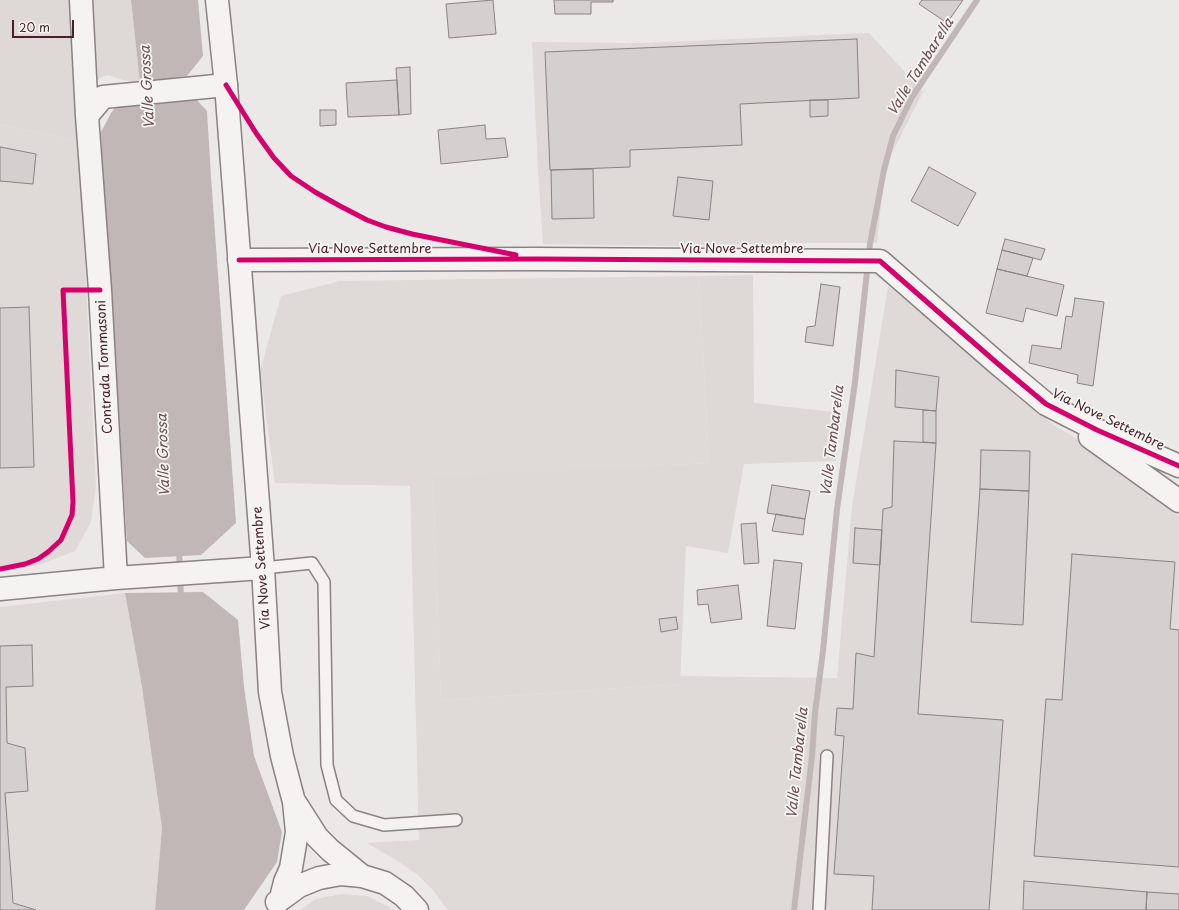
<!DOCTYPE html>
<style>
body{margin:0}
#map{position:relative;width:1179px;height:910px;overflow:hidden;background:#ebe9e7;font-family:"Playpen Sans",sans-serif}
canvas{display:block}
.scale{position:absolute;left:12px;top:20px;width:62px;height:18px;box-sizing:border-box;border:2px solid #4a1f2b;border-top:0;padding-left:5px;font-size:12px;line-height:14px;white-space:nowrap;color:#4a1f2b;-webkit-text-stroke:3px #f6f6f2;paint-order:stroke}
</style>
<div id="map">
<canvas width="1179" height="910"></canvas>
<div class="scale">20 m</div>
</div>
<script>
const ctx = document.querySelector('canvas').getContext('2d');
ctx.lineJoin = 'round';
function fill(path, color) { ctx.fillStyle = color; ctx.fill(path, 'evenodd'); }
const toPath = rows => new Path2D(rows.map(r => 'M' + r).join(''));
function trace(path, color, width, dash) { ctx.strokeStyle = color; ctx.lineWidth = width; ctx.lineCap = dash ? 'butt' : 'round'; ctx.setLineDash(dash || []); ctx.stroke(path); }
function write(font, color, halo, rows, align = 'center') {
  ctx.font = font + ' "Playpen Sans",sans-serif'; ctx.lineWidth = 3.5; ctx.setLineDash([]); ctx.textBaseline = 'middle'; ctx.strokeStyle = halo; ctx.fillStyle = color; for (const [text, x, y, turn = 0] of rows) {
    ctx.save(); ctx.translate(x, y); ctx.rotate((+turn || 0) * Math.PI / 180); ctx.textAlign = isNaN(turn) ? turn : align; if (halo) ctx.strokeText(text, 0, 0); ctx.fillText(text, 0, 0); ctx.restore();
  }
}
fill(toPath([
 [869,33,923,92,885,167,877,243,796,243,678,246,543,244,538,171,532,42,643,43],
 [0,124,79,141,96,485,91,522,75,551,39,565,0,572],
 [699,276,709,463,433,478,441,700,680,684,680,676,837,678,852,507,888,286,955,341,1013,393,1033,409,1057,427,1082,442,1179,516,1179,910,448,910,432,889,418,875,396,860,367,843,419,840,410,486,275,483,260,371,281,296,340,281],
 [125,593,142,687,162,828,155,910,0,910,0,607]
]), '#dfd9d8');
fill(toPath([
 [0,0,131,0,140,83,123,80,108,75,101,77,86,94,76,114,79,141,0,124],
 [753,275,754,403,842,413,836,461,744,464,728,553,686,546,680,684,441,700,433,477,709,463,699,276],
 [341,894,367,896,389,907,392,910,300,910,316,899]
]), '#ded8d7');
fill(toPath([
 [131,0,198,0,203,56,187,76,140,83],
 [194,97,207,111,211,177,236,523,201,555,145,558,127,541,113,318,103,189,101,132,111,113,118,104],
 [203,592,238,620,244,687,254,756,282,832,277,862,244,910,155,910,162,828,142,687,125,593]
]), '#c2b7b7');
trace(toPath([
 [179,548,181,600],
 [794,910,812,756,815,713,823,651,837,509,855,382,870,244,884,170,893,136,912,97,977,0]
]), '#c2b7b7', 6);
const building = toPath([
 [493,0,496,34,449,38,446,4,493,0],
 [554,0,613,0,613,2,591,2,591,14,555,14,554,0],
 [922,0,963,0,947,23,919,4,922,0],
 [857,39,859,98,740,104,742,145,630,150,630,167,550,170,545,52,857,39],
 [410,67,411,114,399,115,396,68,410,67],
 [397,80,399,115,348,117,346,83,397,80],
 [810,100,828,100,828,116,810,117,810,100],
 [320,110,336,110,336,125,320,126,320,110],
 [485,125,486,139,505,138,508,157,441,164,438,130,485,125],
 [0,147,36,154,33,184,0,181,0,147],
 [929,167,976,193,958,226,911,201,929,167],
 [593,169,594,218,552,219,551,170,593,169],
 [678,177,713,181,709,220,673,216,678,177],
 [1005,239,1045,249,1041,260,1002,250,1005,239],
 [1002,250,1033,258,1027,276,997,269,1002,250],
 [997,269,1064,285,1057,316,1026,308,1023,322,986,313,997,269],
 [821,284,840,287,833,346,805,342,807,327,815,326,821,284],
 [1075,298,1104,302,1093,386,1077,383,1078,375,1029,363,1032,345,1061,349,1066,316,1072,317,1075,298],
 [29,307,34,467,0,468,0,308,29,307],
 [896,370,939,377,936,411,895,407,896,370],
 [923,410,936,411,936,443,923,442,923,410],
 [894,441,936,443,918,714,1003,720,989,910,872,910,874,876,834,874,844,736,835,735,837,708,853,709,856,653,874,657,883,509,892,507,894,441],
 [981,450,1030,451,1029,491,980,489,981,450],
 [772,485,810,491,805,519,767,513,772,485],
 [980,489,1029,491,1023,625,971,622,980,489],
 [776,514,805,519,803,535,772,531,776,514],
 [756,523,759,563,744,564,741,524,756,523],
 [855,528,882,530,880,565,853,563,855,528],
 [1072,554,1175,562,1170,629,1179,630,1179,867,1034,856,1046,699,1062,700,1072,554],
 [774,560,802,563,795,629,767,626,774,560],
 [738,585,742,619,711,623,708,604,698,605,697,590,738,585],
 [676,617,678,629,661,632,659,619,676,617],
 [32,645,33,686,6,687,7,743,25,748,28,791,5,793,13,903,36,910,0,910,0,646,32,645],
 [1024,881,1147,892,1146,910,1023,910,1024,881],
 [1147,892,1179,894,1179,910,1146,910,1147,892]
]);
fill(building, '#d3d0cf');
trace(building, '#8b8283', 1);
const lane = toPath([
 [263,568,312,563,324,582,327,765,336,800,353,816,384,825,456,820],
 [819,910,827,756]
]);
const street = toPath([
 [81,0,87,116],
 [239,260,537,259,880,261,997,363,1046,404,1097,430,1179,466],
 [1090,437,1179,501],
 [116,578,263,568],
 [0,589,116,578,100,290,87,116,103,97,226,85]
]);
const secondary = toPath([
 [217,0,226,85,263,568,270,692,282,756,294,802,297,832,291,868,285,882,281,898],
 [296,804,317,837,330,850,362,876],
 [277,902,299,886,319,878,341,874,362,876,385,883,404,896,417,910]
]);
trace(lane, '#8b8283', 14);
trace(street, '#8b8283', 25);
trace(secondary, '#8b8283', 25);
trace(lane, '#f4f3f1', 11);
trace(street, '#f4f3f1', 22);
trace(secondary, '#f4f3f1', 22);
trace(toPath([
 [226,85,256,133,274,158,291,176,315,192,340,206,367,220,386,227,412,234,516,255],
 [239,260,537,259,880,261,997,363,1046,404,1097,430,1179,466],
 [0,569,25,564,38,559,48,552,61,540,72,515,73,502,63,290,100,290]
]), '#d6006c', 5);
write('13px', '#4a1f2b', '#f6f6f2', [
 ["Via Nove Settembre",370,249],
 ["Via Nove Settembre",742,249],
 ["Contrada Tommasoni",105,367,-93],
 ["Via Nove Settembre",1108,420,26],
 ["Via Nove Settembre",262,568,-94]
]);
write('italic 14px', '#6e4d55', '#f6f6f2', [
 ["Valle Tambarella",921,67,-58],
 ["Valle Grossa",148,87,-93],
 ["Valle Tambarella",833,441,-83],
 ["Valle Grossa",164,455,-92],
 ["Valle Tambarella",798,763,-84]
]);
</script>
